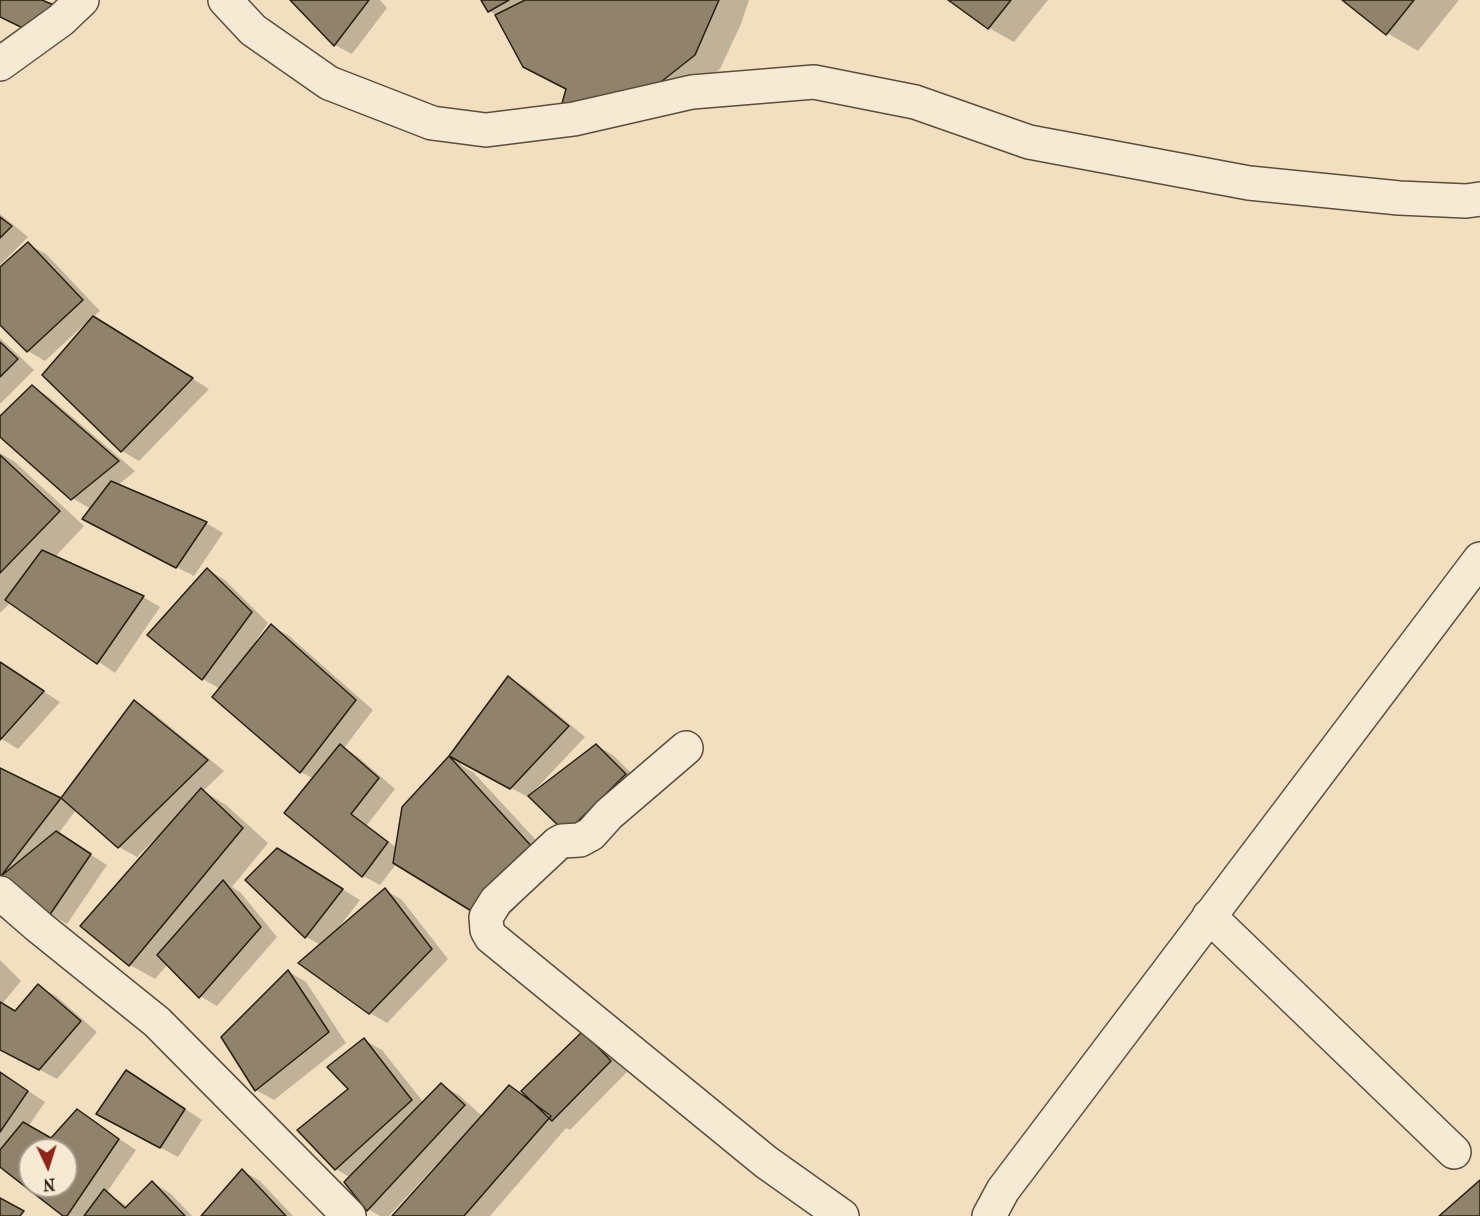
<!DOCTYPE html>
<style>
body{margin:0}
#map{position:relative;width:1480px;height:1216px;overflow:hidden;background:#f1dfbf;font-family:"IM FELL French Canon",serif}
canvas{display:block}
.north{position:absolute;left:18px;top:1138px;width:60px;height:60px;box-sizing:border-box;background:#f6ead5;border:2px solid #a49887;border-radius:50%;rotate:176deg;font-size:16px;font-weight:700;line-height:24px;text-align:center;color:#291e11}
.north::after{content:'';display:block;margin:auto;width:21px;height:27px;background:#8f2418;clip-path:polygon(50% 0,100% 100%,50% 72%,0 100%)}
</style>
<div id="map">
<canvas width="1480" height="1216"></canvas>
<div class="north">N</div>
</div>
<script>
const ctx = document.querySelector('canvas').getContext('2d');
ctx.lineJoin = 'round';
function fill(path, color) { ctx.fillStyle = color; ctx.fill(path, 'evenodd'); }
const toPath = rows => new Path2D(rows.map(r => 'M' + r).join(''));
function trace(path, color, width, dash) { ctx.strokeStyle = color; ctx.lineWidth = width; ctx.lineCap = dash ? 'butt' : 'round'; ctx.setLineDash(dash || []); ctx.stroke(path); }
fill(toPath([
 [293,0,380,0,387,8,352,54,335,45],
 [483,0,749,0,741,24,720,69,682,99,567,90,549,81,524,66,498,16,489,11],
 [950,0,1048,0,1014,42,989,28],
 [1344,0,1459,0,1418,51,1387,33],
 [0,214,28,237,0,265],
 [28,244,46,254,100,311,93,317,209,389,139,461,122,451,87,325,85,324,45,361,28,351,0,323,0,269],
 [0,338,34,370,0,404],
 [32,387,49,397,135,471,117,486,206,523,223,533,194,576,101,529,91,509,72,498,0,435,0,418],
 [0,453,15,462,84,526,55,557,143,597,160,607,115,673,11,602,0,613],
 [208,570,225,580,268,623,255,642,257,643,271,626,288,635,373,710,344,748,357,756,395,789,367,825,397,848,404,807,450,757,509,678,526,688,585,737,533,792,534,793,596,745,613,755,643,785,585,842,530,796,528,797,462,762,461,765,474,773,558,864,499,925,397,863,380,885,363,876,314,779,301,772,214,696,220,689,203,679,149,634],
 [0,663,60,702,18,749,0,738],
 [134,702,152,712,224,771,203,791,226,805,268,843,232,887,240,892,277,937,217,1006,200,996,168,964,155,979,130,965,159,839,157,837,137,857,119,847,76,810,58,834,107,865,67,924,50,914,0,873,0,770,61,800],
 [295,860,360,900,337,930,385,890,402,900,448,959,387,1023,370,1013,321,945,306,937,247,880],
 [0,960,21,981,2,1004,16,1013,38,986,56,996,97,1032,57,1079,0,1049],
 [289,972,306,982,346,1043,274,1100,256,1090,223,1038],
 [583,1033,600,1043,627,1072,570,1130,566,1128,490,1216,394,1216,438,1167,436,1165,389,1216,380,1216,368,1209,346,1182,351,1178,336,1169,351,1090,364,1040,382,1050,424,1103,441,1085,459,1095,483,1117,510,1087,527,1097],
 [0,1072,45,1102,28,1127,51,1140,77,1111,136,1150,107,1192,128,1207,153,1183,170,1193,192,1216,66,1216,0,1166],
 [30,1150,66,1150,66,1186,30,1186],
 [144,1082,202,1120,178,1157,116,1123],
 [243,1171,260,1181,293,1216,203,1216]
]), '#0003');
const building = toPath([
 [0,0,42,0,54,5,33,33,0,17,0,0],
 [290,0,369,0,334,46,290,0],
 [481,0,509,0,488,12,481,0],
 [525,0,719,0,695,55,657,85,559,114,566,89,523,67,495,15,525,0],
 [948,0,1011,0,988,29,948,0],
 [1342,0,1414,0,1386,35,1342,0],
 [0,217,12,226,0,238,0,217],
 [28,242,83,300,27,352,0,325,0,267,28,242],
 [93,316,193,378,121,452,42,375,93,316],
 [0,342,18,359,0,377,0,342],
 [32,385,119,461,71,500,0,437,0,416,32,385],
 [0,455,60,511,0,573,0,455],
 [111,481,207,522,176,568,82,519,111,481],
 [42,550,144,596,97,664,5,600,42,550],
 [207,568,252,612,202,680,147,635,207,568],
 [271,624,356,700,300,773,212,697,271,624],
 [0,662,44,691,0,740,0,662],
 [508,676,569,726,510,789,449,756,508,676],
 [134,700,208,760,118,848,61,798,134,700],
 [340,744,379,778,351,814,388,842,362,877,284,813,340,744],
 [596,744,626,774,566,833,528,796,596,744],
 [449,756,534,849,473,912,393,863,402,807,449,756],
 [0,768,61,798,1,876,0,875,0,768],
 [201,788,243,828,129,966,80,926,201,788],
 [56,831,91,854,49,916,1,876,56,831],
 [277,848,343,889,305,938,245,880,277,848],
 [223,880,261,927,199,998,157,955,223,880],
 [385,888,432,949,369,1014,298,963,385,888],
 [288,970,329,1032,255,1091,221,1037,288,970],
 [38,984,81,1021,39,1070,0,1050,0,1002,15,1011,38,984],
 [583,1031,611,1061,552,1121,521,1091,583,1031],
 [364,1038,412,1100,335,1170,297,1130,348,1089,327,1067,364,1038],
 [126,1070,185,1109,160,1148,96,1114,126,1070],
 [0,1072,28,1091,0,1132,0,1072],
 [441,1083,465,1105,367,1211,344,1182,441,1083],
 [509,1085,551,1116,464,1216,392,1216,509,1085],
 [77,1109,119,1139,67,1216,63,1216,0,1167,0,1150,23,1122,51,1138,77,1109],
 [30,1150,66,1150,66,1186,30,1186,30,1150],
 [242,1169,286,1216,201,1216,242,1169],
 [1480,1180,1480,1216,1439,1216,1480,1180],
 [152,1181,185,1216,84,1216,104,1189,125,1208,152,1181],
 [0,1198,24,1211,20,1216,0,1216,0,1198]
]);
fill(building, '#91826b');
trace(building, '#291e11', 1.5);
const street = toPath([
 [225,0,253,30,329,83,432,123,486,130,574,119,692,92,814,82,915,102,1029,142,1249,183,1399,198,1466,201,1480,199],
 [0,64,61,20,82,0],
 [686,748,609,814,591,834,580,840,562,841,557,844,496,901,486,917,487,930,491,937,766,1162,842,1216],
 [0,893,39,927,157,1022,349,1216],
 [1209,916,1454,1152],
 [989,1216,1003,1190,1480,559]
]);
trace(street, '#5b4e3c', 36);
trace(street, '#f6ead5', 33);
</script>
